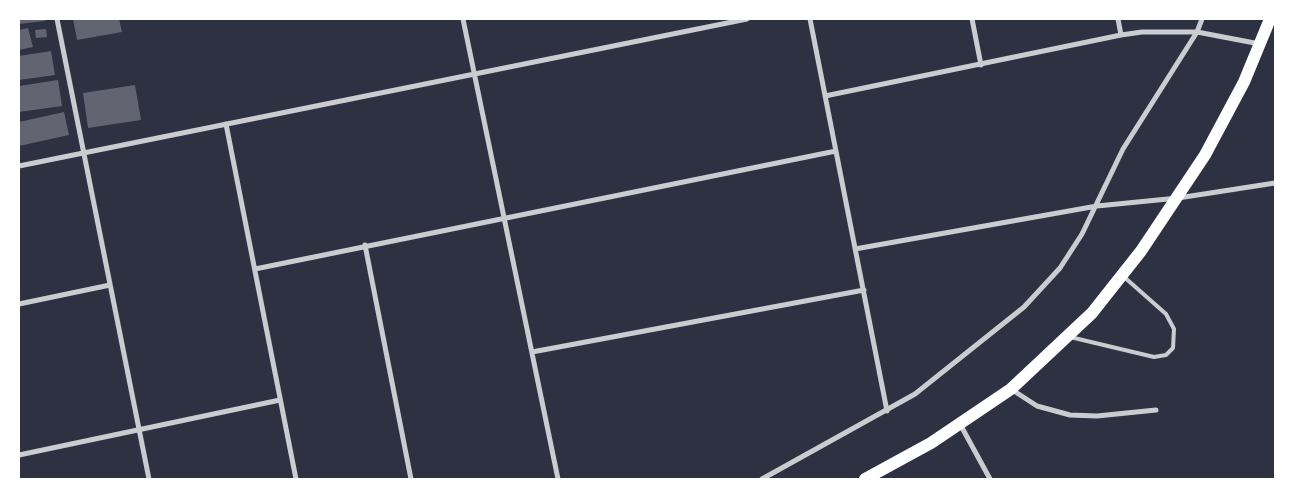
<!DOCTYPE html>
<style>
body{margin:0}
#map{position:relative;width:1294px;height:498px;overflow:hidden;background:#2d3142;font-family:"Titillium Web",sans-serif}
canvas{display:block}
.frame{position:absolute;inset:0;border:20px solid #fff;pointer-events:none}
</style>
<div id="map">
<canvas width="1294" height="498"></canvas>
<div class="frame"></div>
</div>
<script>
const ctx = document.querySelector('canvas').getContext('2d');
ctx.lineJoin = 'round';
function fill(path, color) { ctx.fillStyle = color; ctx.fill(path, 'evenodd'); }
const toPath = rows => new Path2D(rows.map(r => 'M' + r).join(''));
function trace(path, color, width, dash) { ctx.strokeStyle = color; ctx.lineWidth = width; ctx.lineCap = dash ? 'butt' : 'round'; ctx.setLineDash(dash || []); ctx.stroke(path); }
fill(toPath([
 [19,19,45,19,45,21,19,24],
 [73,19,119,19,122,32,77,40],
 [28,28,33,47,19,50,19,30],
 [46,29,47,37,36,38,35,30],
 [51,51,55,75,19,80,19,56],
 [58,80,62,106,19,112,19,86],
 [135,85,141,120,88,128,83,93],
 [64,112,69,135,19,146,19,122]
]), '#626471');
trace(toPath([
 [1070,337,1154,357,1166,355,1173,348,1174,329,1166,314,1123,276]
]), '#caccd0', 4);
trace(toPath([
 [57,19,149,479],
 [463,19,558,479],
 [810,19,887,411],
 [972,19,981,65],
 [1118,19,1121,35],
 [825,96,1121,35,1142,32,1197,32,1260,44],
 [226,124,296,479],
 [19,166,747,19],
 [365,245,411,479],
 [855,249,1097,206,1178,198,1275,183],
 [255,269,836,151],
 [19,304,110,285],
 [532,352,864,290],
 [1011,389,1037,406,1070,415,1097,416,1156,410],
 [960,424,990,479],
 [19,455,280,400],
 [762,479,915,394,1024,307,1060,268,1082,234,1123,149,1197,32,1202,19]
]), '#caccd0', 5);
trace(toPath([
 [865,479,931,443,1011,389,1092,313,1141,251,1205,155,1244,82,1270,19]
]), '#fff', 12);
</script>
